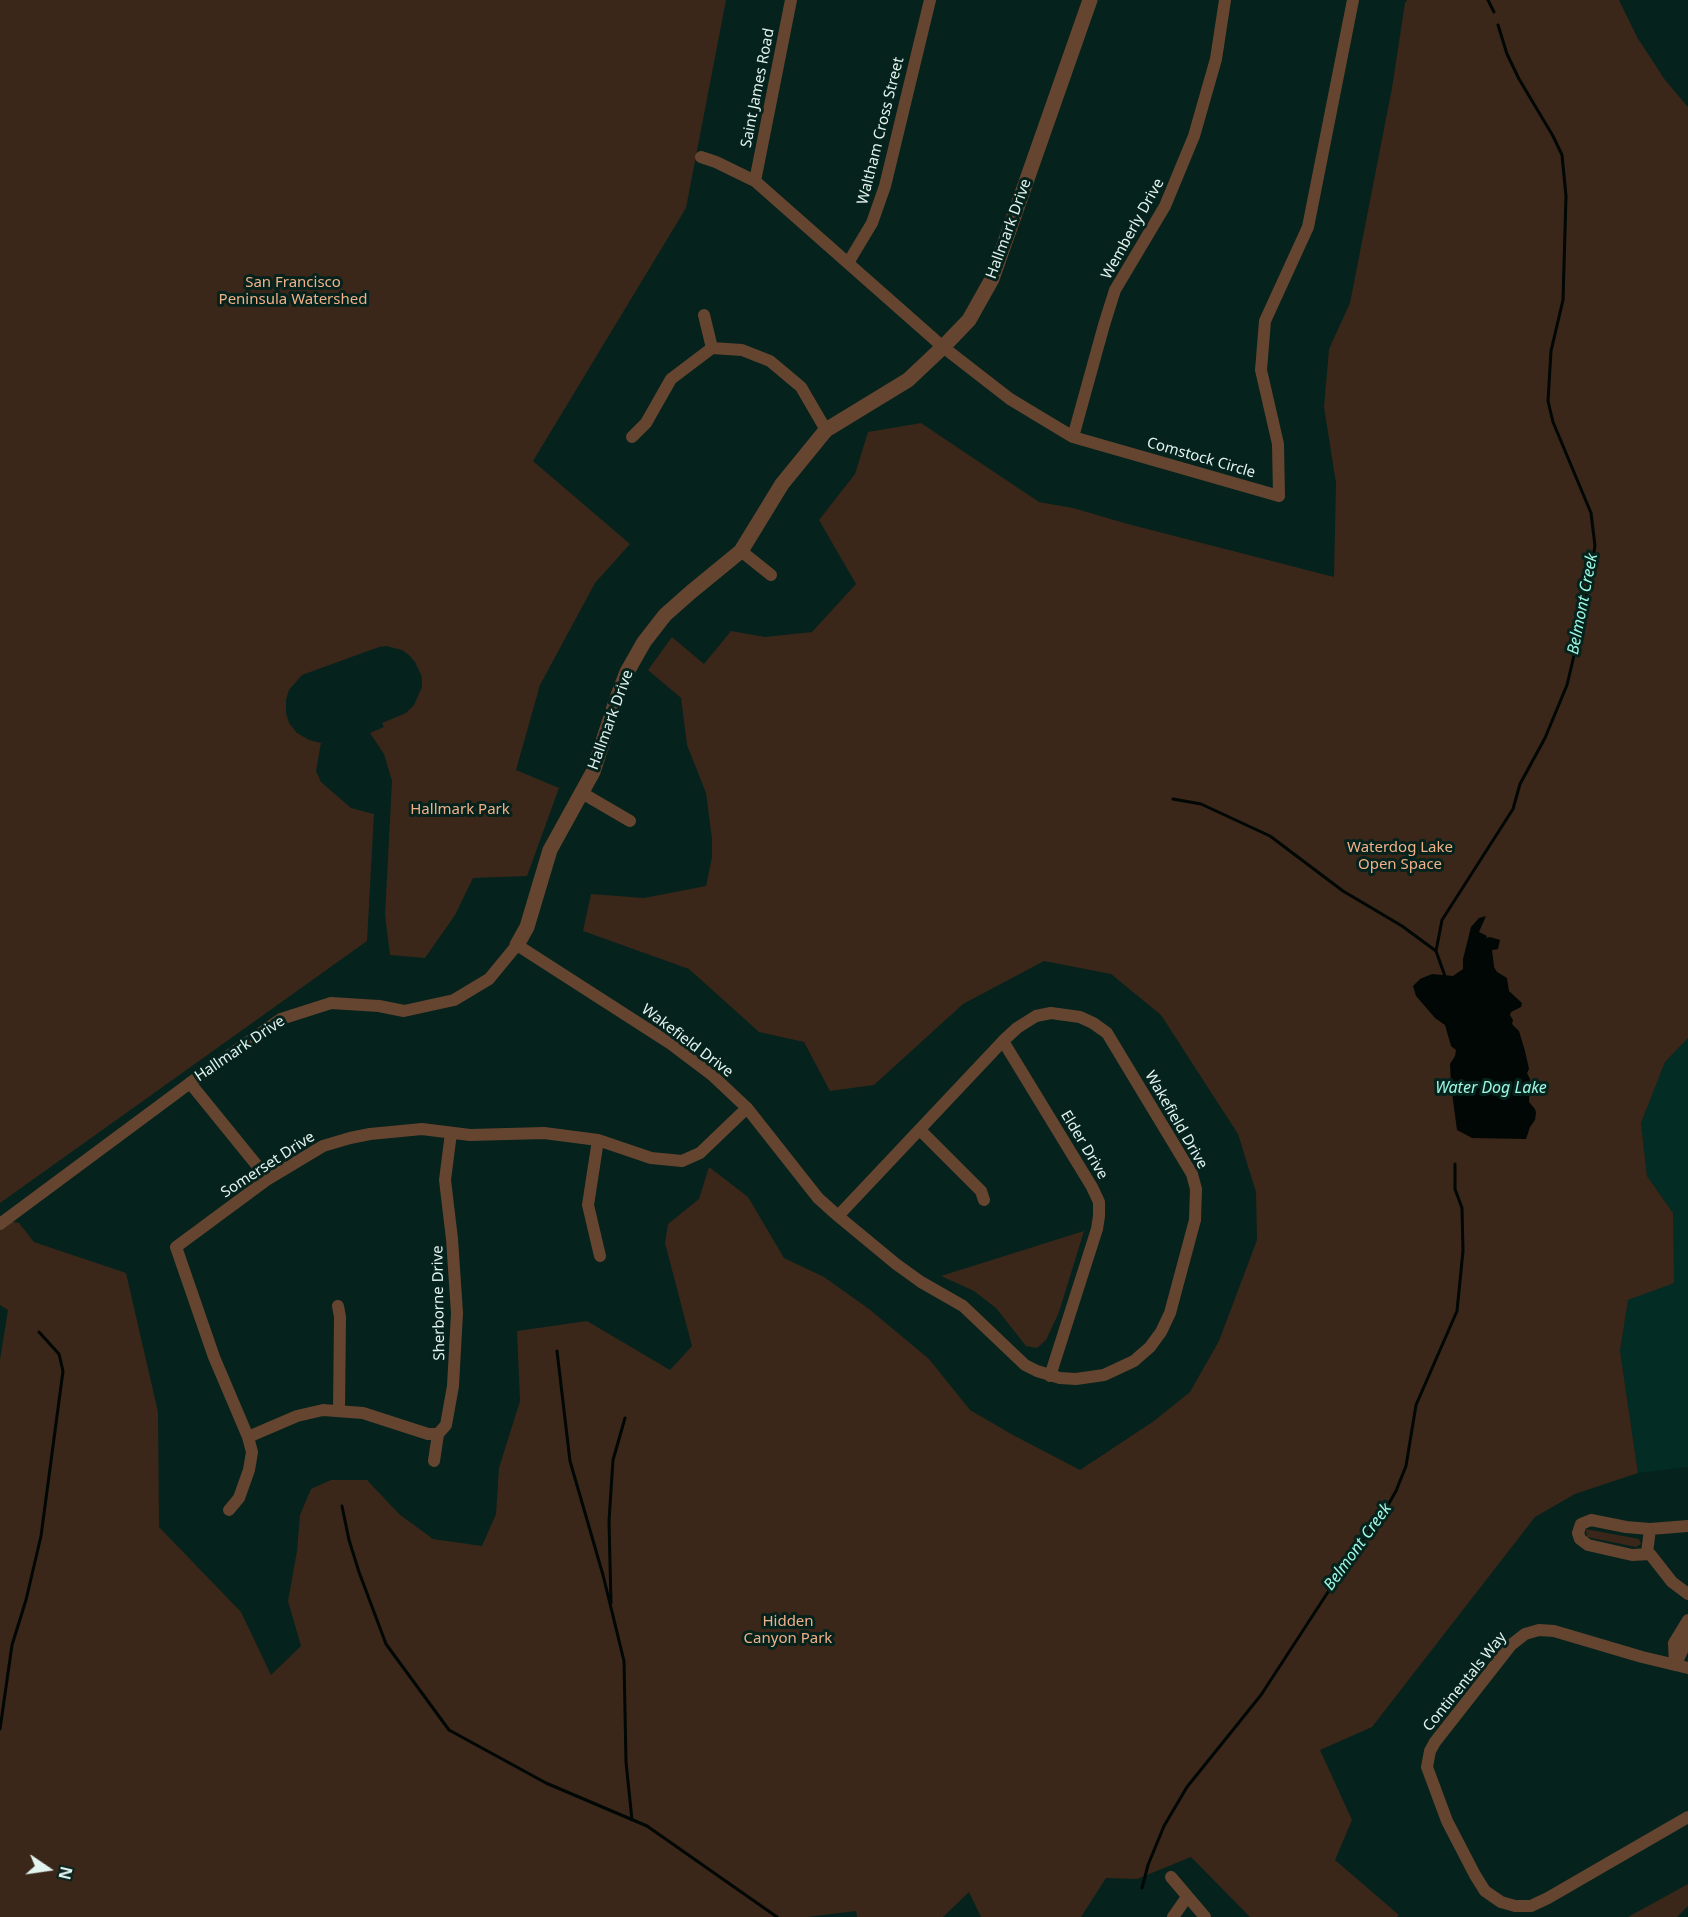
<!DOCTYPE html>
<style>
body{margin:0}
#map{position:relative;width:1688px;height:1917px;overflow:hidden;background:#05221c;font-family:"Noto Sans",sans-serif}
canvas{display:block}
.north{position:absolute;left:18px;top:1839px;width:60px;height:60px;-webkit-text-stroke:4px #05221c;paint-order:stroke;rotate:103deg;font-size:16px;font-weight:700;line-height:24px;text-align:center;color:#e3f3ef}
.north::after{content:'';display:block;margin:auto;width:21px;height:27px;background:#e3f3ef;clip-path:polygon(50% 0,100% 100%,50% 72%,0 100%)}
</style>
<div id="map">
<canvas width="1688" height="1917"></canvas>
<div class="north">N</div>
</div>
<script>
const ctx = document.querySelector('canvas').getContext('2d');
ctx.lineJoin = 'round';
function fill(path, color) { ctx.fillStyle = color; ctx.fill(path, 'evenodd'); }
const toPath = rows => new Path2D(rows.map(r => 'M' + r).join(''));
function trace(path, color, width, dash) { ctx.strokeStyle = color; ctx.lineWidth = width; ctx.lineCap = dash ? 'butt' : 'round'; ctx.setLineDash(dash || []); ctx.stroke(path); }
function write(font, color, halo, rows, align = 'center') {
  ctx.font = font + ' "Noto Sans",sans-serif'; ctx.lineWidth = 6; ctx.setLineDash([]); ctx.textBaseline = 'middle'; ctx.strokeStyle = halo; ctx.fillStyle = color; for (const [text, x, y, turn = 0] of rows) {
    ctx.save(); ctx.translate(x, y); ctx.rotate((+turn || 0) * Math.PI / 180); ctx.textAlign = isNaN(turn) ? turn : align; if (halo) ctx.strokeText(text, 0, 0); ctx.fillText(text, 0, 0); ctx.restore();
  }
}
fill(toPath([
 [1688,1038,1688,1467,1638,1473,1620,1351,1628,1300,1673,1213,1647,1176,1641,1123,1665,1062]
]), '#032c25');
fill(toPath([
 [0,0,726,0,686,208,533,461,630,544,595,583,540,685,516,770,559,788,527,876,473,878,455,915,425,958,390,955,385,915,392,781,384,754,370,733,384,727,382,723,406,713,414,705,422,687,422,677,415,662,409,655,402,650,386,646,379,647,302,675,289,690,286,700,286,713,289,723,297,733,309,740,321,743,316,771,321,782,351,808,374,814,367,941,0,1203],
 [1407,0,1619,0,1637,37,1665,80,1688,107,1688,1038,1665,1062,1641,1123,1647,1176,1673,1213,1674,1283,1628,1300,1620,1351,1638,1473,1575,1494,1535,1517,1372,1727,1320,1750,1352,1820,1335,1860,1399,1915,1397,1917,1250,1917,1191,1857,1137,1879,1106,1878,1081,1917,981,1917,969,1892,943,1917,857,1917,856,1911,807,1917,0,1917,0,1360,8,1310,0,1305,0,1224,4,1220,19,1223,34,1242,126,1273,158,1412,159,1527,241,1612,271,1675,301,1646,288,1601,297,1551,300,1515,311,1489,331,1480,367,1480,399,1514,433,1539,482,1546,496,1514,499,1468,520,1401,517,1331,587,1321,670,1370,692,1346,665,1243,668,1224,699,1199,709,1167,748,1197,784,1258,824,1277,869,1309,929,1359,970,1410,1013,1435,1080,1470,1154,1421,1190,1392,1219,1341,1257,1240,1256,1192,1238,1134,1161,1015,1111,974,1044,961,963,1004,874,1085,830,1091,804,1042,759,1032,689,969,583,931,591,894,644,898,706,886,712,857,712,839,706,793,687,745,681,698,648,670,672,637,704,664,731,631,765,637,812,632,856,584,819,520,855,474,868,432,921,423,1039,502,1073,508,1128,524,1334,577,1336,483,1324,407,1329,349,1350,303,1392,88,1405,3],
 [1084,1231,1059,1312,1046,1340,1037,1348,1026,1346,996,1308,974,1291,941,1276],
 [1586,1529,1639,1539,1641,1544,1636,1547,1587,1537],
 [1688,1884,1688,1906,1677,1917,1628,1917]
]), '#3a271a');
fill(toPath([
 [1486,916,1479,932,1487,936,1486,938,1490,937,1500,940,1498,949,1492,950,1494,967,1497,972,1507,978,1509,991,1522,1003,1521,1007,1511,1012,1510,1015,1513,1020,1512,1024,1519,1031,1525,1051,1529,1069,1527,1073,1530,1079,1529,1102,1535,1109,1536,1113,1535,1120,1530,1127,1526,1139,1472,1138,1457,1130,1451,1085,1450,1064,1455,1056,1456,1050,1451,1046,1445,1025,1435,1018,1423,1004,1416,996,1413,986,1420,979,1432,974,1453,976,1463,969,1463,959,1471,927,1479,918]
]), '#000704');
trace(toPath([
 [1488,0,1494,12],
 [1173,799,1201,804,1270,836,1343,891,1402,926,1436,951],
 [1446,979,1436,951,1442,920,1513,809,1520,784,1545,738,1567,685,1580,630,1595,546,1591,513,1553,422,1548,401,1551,351,1563,300,1566,196,1562,155,1553,136,1519,79,1507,54,1498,25],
 [557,1351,570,1461,603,1575,624,1661,626,1762,632,1820],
 [342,1506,349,1540,359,1572,386,1644,449,1730,546,1783,647,1826,777,1917],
 [611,1603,609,1521,613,1460,625,1418],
 [0,1729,12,1645,26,1600,41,1536,63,1371,59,1354,39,1332],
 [1142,1888,1148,1865,1164,1826,1187,1787,1261,1695,1328,1592,1341,1565,1380,1519,1396,1491,1406,1466,1416,1405,1457,1311,1463,1251,1462,1208,1455,1189,1455,1164]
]), '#000704', 3);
trace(toPath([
 [701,157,716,162,755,181,943,347,1010,399,1073,437,1279,496,1278,444,1261,370,1265,321,1308,227,1353,0],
 [755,181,791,0],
 [848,263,872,223,885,186,930,0],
 [704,315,712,348,742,350,770,361,801,387,826,430],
 [632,437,646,423,671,379,712,348],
 [1073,437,1104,325,1115,290,1165,206,1194,136,1216,59,1225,0],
 [741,551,771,575],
 [582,793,630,821],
 [1003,1041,1092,1187,1099,1202,1099,1216,1097,1229,1050,1376],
 [190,1083,268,1179],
 [920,1130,981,1191,984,1200],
 [598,1140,588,1205,600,1256],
 [0,1224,190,1083,281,1019,331,1003,379,1006,404,1011,454,1000,489,979,517,945,671,1044,712,1075,747,1108,818,1198,838,1216,896,1264,921,1282,963,1306,1025,1365,1037,1371,1060,1378,1076,1379,1104,1375,1134,1361,1150,1347,1161,1332,1170,1313,1195,1220,1196,1189,1192,1174,1107,1033,1093,1023,1080,1017,1051,1013,1036,1016,1017,1028,1003,1041,838,1216],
 [338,1306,340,1317,339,1410],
 [248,1437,297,1416,323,1410,363,1413,428,1434,438,1434,446,1425,453,1386,457,1313,452,1239,445,1180,451,1133],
 [434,1461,438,1434],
 [229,1510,239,1498,249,1470,252,1452,248,1437,214,1357,176,1247,268,1179,323,1146,350,1138,370,1134,422,1129,470,1135,544,1133,598,1140,651,1158,682,1161,700,1153,747,1108],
 [1688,1526,1650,1529,1626,1527,1591,1520,1581,1524,1578,1533,1580,1539,1588,1545,1632,1555,1650,1554,1672,1582,1688,1594],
 [1647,1553,1650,1529],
 [1676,1664,1688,1638],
 [1675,1665,1674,1643,1688,1620],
 [1688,1668,1642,1657,1554,1631,1539,1630,1525,1634,1511,1645,1435,1742,1430,1751,1427,1767,1447,1821,1475,1875,1485,1891,1501,1902,1515,1906,1531,1906,1548,1898,1688,1817],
 [1171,1877,1205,1917],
 [1173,1917,1187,1897]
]), '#654530', 12);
trace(toPath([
 [517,945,527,927,550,850,593,772,617,698,627,672,644,642,665,615,691,592,741,551,782,484,826,430,908,380,943,347,969,320,992,279,1090,0]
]), '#654530', 15);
write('15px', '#e3f3ef', '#05221c', [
 ["Saint James Road",758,88,-79],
 ["Waltham Cross Street",881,131,-76],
 ["Hallmark Drive",1009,229,-70],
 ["Wemberly Drive",1133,229,-61],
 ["Comstock Circle",1201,458,16],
 ["Hallmark Drive",611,720,-70],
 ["Wakefield Drive",687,1041,37],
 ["Hallmark Drive",240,1049,-34],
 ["Wakefield Drive",1176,1120,60],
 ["Elder Drive",1084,1145,59],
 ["Somerset Drive",268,1165,-33],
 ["Sherborne Drive",439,1303,-91],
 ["Continentals Way",1465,1682,-51]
]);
write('15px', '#f0b188', '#05221c', [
 ["San Francisco",293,283],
 ["Peninsula Watershed",293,300],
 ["Hallmark Park",460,810],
 ["Waterdog Lake",1400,848],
 ["Open Space",1400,865],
 ["Hidden",788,1622],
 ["Canyon Park",788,1639]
]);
write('italic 16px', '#9df8e3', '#05221c', [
 ["Belmont Creek",1583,604,-79],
 ["Water Dog Lake",1491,1088],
 ["Belmont Creek",1358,1547,-54]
]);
</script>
